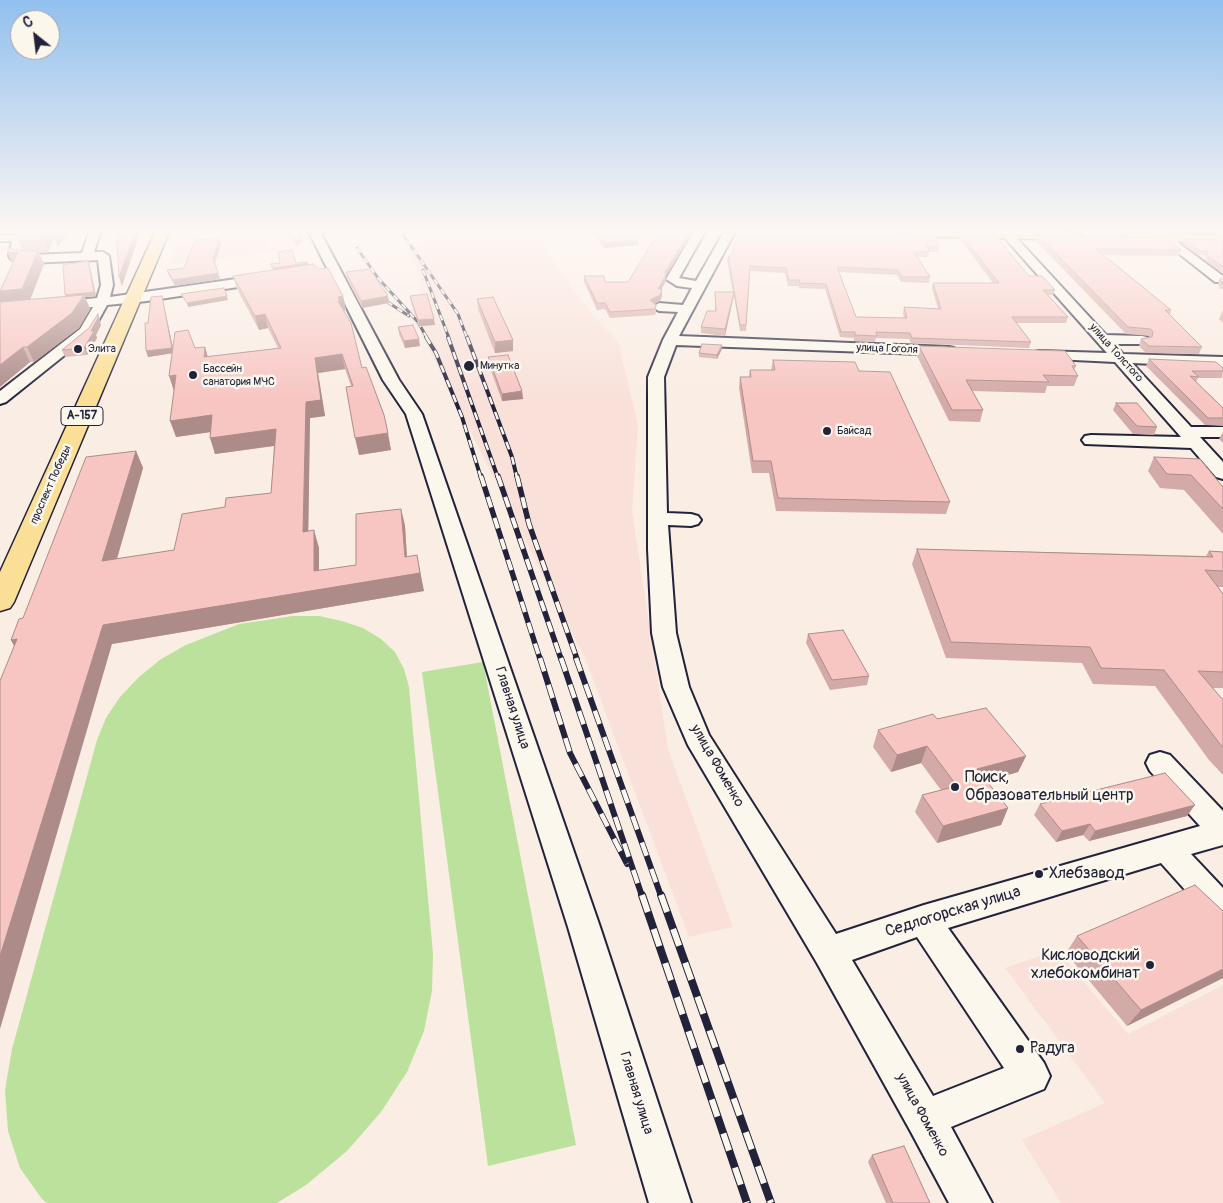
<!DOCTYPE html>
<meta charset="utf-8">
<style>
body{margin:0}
#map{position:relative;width:1223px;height:1203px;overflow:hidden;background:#faede4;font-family:Pangolin,sans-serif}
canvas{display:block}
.north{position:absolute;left:10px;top:10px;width:50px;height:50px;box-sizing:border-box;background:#fbf7ec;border:1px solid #a4a2a5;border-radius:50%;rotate:331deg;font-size:14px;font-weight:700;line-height:20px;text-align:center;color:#22223b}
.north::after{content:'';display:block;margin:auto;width:18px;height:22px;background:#22223b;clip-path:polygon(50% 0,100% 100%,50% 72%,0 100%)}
</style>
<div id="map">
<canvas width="1223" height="1203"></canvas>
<div class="north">С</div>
</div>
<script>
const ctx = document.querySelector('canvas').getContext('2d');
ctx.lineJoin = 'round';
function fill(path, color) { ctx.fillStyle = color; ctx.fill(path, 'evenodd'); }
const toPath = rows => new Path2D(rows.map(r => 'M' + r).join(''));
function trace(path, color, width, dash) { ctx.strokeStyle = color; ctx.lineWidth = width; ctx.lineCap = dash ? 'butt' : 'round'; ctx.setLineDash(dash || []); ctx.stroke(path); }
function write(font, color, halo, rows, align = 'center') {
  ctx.font = font + ' Pangolin,sans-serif'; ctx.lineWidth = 5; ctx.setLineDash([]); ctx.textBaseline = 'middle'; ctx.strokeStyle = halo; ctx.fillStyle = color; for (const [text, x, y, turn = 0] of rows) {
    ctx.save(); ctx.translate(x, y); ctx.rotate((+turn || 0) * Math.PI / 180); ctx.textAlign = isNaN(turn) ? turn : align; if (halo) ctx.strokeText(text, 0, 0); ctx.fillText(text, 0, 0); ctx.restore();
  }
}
fill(toPath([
 [419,230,532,230,590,312,618,341,638,425,632,511,668,749,733,927,689,937,585,658,418,328,405,316,393,311,432,307,430,300,423,301,416,267,404,249,426,244],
 [267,235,272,252,168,266,177,245],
 [1057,950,1128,1034,1223,985,1223,1203,1061,1203,1022,1140,1105,1103,1005,968]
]), '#f9e1da');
fill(toPath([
 [293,616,319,616,342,621,363,628,381,639,395,652,404,669,409,687,433,954,432,991,424,1031,407,1072,381,1112,347,1151,306,1185,277,1203,47,1203,42,1199,20,1168,8,1131,5,1090,12,1049,97,740,106,718,120,697,139,677,161,659,186,645,239,624],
 [483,662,576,1145,488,1166,422,672]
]), '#bbe19c');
const minor = toPath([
 [90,230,101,230,94,252,103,252,109,256,113,285,110,297,264,275,270,279,264,283,147,301,107,305,91,334,6,402,0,404,0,391,80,329,93,307,0,316,0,308,97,298,101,285,98,260,29,263,11,259,9,256,12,241,0,241,0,235,22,235,24,237,21,254,29,255,82,253,90,230],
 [308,230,319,230,399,380,422,414,600,927,691,1203,649,1203,568,927,406,414,383,380,308,230],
 [695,230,706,230,679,278,696,281,725,230,736,230,679,336,949,347,954,348,956,351,954,354,949,355,676,345,664,377,667,513,691,514,698,516,701,520,698,524,691,526,668,525,676,633,689,687,709,735,836,934,924,905,1200,826,1150,771,1146,763,1150,755,1160,752,1170,755,1223,811,1223,845,1191,854,1223,888,1223,925,1212,920,1161,863,948,928,1044,1063,1050,1076,1044,1089,951,1127,992,1203,949,1203,911,1132,817,963,688,745,663,687,652,633,648,549,648,377,663,340,678,312,659,311,652,307,659,303,683,305,692,288,677,286,666,279,695,230],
 [917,937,1004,1068,933,1096,852,960,917,937],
 [1149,230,1161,230,1223,276,1223,282,1215,282,1149,230],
 [1212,230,1223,230,1223,236,1219,235,1212,230],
 [1008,232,1012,233,1106,335,1142,336,1147,337,1149,340,1147,343,1142,344,1114,344,1123,354,1223,357,1223,367,1132,363,1191,427,1223,427,1223,437,1200,437,1223,462,1223,479,1216,477,1191,448,1085,444,1082,440,1085,436,1091,435,1181,437,1115,362,1034,358,1032,355,1034,352,1039,351,1107,353,1004,237,1002,235,1004,233,1008,232]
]);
const major = toPath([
 [156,230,170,230,14,602,10,608,0,611,0,572,156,230],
 [813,230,985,230,1076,232,1083,236,1076,240,820,234,813,230],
 [1129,233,1223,235,1223,243,1124,240,1122,237,1129,233]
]);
trace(minor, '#22223b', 4);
trace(major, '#22223b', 3);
fill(minor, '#fbf7ec');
fill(major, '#fbdf96');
const railFar4 = toPath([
 [400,230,458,314,467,338],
 [357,248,378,278,418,322,427,338],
 [423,270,449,338],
 [379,293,389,303,409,316]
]);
const railFar3 = toPath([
 [426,337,436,353,462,417,481,478],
 [448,337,498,478],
 [467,337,512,457,517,478]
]);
const railFar2 = toPath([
 [481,476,540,659],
 [498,476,561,659],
 [517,476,529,524,577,659]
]);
const railFar1 = toPath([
 [540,658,570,753,627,864],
 [561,658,642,896],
 [576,658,661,896]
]);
const rail = toPath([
 [642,895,747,1203],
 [661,895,771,1203]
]);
trace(railFar4, '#22223b', 3);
trace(railFar3, '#22223b', 4);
trace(railFar2, '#22223b', 5.5);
trace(railFar1, '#22223b', 6);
trace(rail, '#22223b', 8);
trace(railFar4, '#fbf7ec', 2, [6]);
trace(railFar3, '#fbf7ec', 2.5, [8]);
trace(railFar2, '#fbf7ec', 4, [11]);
trace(railFar1, '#fbf7ec', 4.5, [14]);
trace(rail, '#fbf7ec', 6, [18]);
fill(toPath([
 [15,230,70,230,58,247,54,238,48,252,39,252,44,264,30,299,65,296,90,266,96,296,85,297,90,309,79,328,34,362,30,362,0,387,12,263,8,253,23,251,16,236,16,233],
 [284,230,299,230,302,237,303,241,297,245],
 [591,230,639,230,638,245,604,248],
 [664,230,694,230,666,276,666,281,661,289,662,289,662,296,660,301,655,304,656,305,656,312,655,315,610,318,605,309,597,310,584,282,584,276,605,282,628,282],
 [1069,230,1149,230,1148,231],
 [1164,230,1214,230,1213,233,1167,232],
 [821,231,939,247,938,252,929,252,928,257,917,257,930,277,929,283,901,282,897,275,839,272,856,317,904,318,903,313,904,307,938,309,932,288,933,283,993,283,960,239,961,234,1029,276,1055,290,1053,295,1048,295,1068,317,1066,323,1016,323,1031,342,1029,348,911,343,909,339,876,338,875,342,854,341,854,338,840,337,825,289,799,288,799,286,788,286,785,273,750,271,746,331,740,331,734,296,725,336,701,333,701,327,715,311,715,292,733,292,727,261,728,256,731,256],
 [1038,235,1181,250,1179,256,1104,255,1171,310,1170,315,1202,347,1199,354,1146,353,1139,346,1141,339,1149,337,1149,336,1126,334,1036,241],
 [220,238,221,244,215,263,220,279,175,286,169,276,167,270,184,268],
 [1185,239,1223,240,1223,274,1207,262,1204,255,1198,255,1183,244],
 [296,263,309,264,343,296,346,310,344,311,362,368,391,450,359,455,351,386,345,369,318,373,325,416,310,418,308,531,319,548,319,571,356,565,401,509,405,526,407,557,424,591,112,644,14,646,11,640,23,618,136,451,143,468,117,559,174,550,225,507,271,493,274,446,215,454,210,432,176,437,172,353,148,357,148,323,162,296,173,348,195,348,205,347,208,357,278,348,268,328,259,330,237,289,233,276,273,270,270,264],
 [346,272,389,303,362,308,347,279],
 [1220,279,1223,279,1223,289,1220,289,1218,284],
 [410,296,435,325,419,326,411,302],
 [477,299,513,351,495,353,478,309],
 [1223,310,1223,323,1219,319],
 [98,314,101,325,96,335,97,338,87,355,65,357,62,350,89,328],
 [398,327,420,346,405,348,399,334],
 [919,346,1076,366,1074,370,1078,376,1074,386,1047,386,1045,393,972,391,983,410,980,422,949,421,917,356],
 [722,349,717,359,699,357,699,353],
 [488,357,522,391,523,399,502,401,489,365],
 [1149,359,1223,368,1222,378,1198,378,1196,382,1223,408,1223,426,1205,425,1146,366],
 [773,360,859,371,950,502,946,514,776,511,769,473,752,473,739,388,740,377,749,377,750,370,771,370],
 [1116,403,1157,427,1154,435,1133,434,1113,410],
 [1223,432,1223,443,1219,439],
 [1154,457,1223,486,1223,534,1184,490,1160,488,1148,471],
 [917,549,1206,556,1209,551,1223,552,1223,587,1218,587,1223,594,1223,688,1213,688,1223,700,1223,775,1209,760,1155,686,1093,684,1082,663,946,658,912,564],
 [808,634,869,676,867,685,830,690,806,643],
 [937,719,1026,756,1018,772,987,781,1008,808,1001,825,937,843,915,812,922,795,941,790,921,763,891,772,873,747,878,730],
 [1040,804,1187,816,1089,841,1083,835,1056,842,1034,815],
 [1077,936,1223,978,1127,1026,1066,953],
 [872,1155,930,1203,886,1203,868,1162]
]), '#d4aaa8');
fill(toPath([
 [0,230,11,230,8,233,0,234],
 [44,230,70,230,58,247,54,238,48,252,42,236],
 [136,230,137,230,139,236,122,286,119,277],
 [639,230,638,245,604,248,604,243],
 [691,230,694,230,666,276,666,281,658,295,658,289,665,272],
 [302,237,303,241,297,245,296,241],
 [220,238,221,244,214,264,213,258],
 [38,251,44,264,29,303,0,306,0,291],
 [18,252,14,267,8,253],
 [88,261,90,266,96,296,85,297,90,309,79,328,34,362,27,347,67,299,65,295],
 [308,263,309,267,274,272,274,268],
 [218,273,220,279,175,286,173,280],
 [662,289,662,296,660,301,650,306,650,300],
 [734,292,733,298,725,336,725,329],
 [162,296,174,353,148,357,146,351],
 [227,296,228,300,188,307,187,303],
 [343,296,346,310,342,311,338,301,338,297],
 [388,296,389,303,362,308,361,301],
 [98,314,101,325,96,335,97,338,87,355,84,348],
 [265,314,268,328,259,330,255,316],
 [434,319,435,325,419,326,418,320],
 [419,339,420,346,405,348,404,341],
 [513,340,513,351,495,353,495,342],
 [722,345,722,349,717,359,717,355],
 [23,347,30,362,0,387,0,365],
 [205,347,209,362,204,357],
 [342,354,345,369,318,373,325,416,310,418,308,550,303,532,306,402,315,358],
 [176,375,174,391,169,376],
 [522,391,523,399,502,401,502,394],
 [212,415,218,431,176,437,170,421],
 [276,429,280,445,215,454,210,438],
 [388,433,391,450,359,455,355,438],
 [136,451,143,468,111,579,102,561],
 [401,509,405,526,408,575,405,557],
 [314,530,319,548,319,590,314,571],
 [417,555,424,591,112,644,0,1029,0,956,103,625],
 [17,639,22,659,11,640],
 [927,746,921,763,891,772,897,755],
 [1026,756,1018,772,970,786,977,769],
 [1195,805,1187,816,1089,841,1095,831],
 [1008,808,1001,825,937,843,943,826],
 [1090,824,1083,835,1056,842,1062,831],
 [1223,969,1223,978,1127,1026,1141,1010]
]), '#ad8b88');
const building = toPath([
 [17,230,44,230,42,236,16,236,17,230],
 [116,230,136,230,119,277,116,230],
 [286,230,299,230,302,237,296,241,286,230],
 [595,230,639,230,638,240,604,243,595,230],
 [664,230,691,230,665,272,666,275,658,289,662,289,660,295,650,300,656,305,655,309,610,312,605,303,597,303,584,276,604,276,605,282,628,282,651,245,664,230],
 [740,230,818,230,821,231,935,234,939,247,926,246,929,252,914,252,930,277,902,277,898,270,837,267,856,317,907,318,904,307,941,309,933,283,999,283,961,234,995,235,1029,276,1042,276,1055,290,1043,290,1068,317,1012,317,1031,342,912,338,910,333,876,332,877,336,855,335,855,332,841,332,826,284,800,283,799,280,789,280,786,268,750,266,746,325,740,325,728,256,731,256,740,230],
 [1038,235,1166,238,1181,250,1096,249,1171,310,1165,310,1202,347,1149,346,1141,339,1152,337,1153,332,1151,329,1128,327,1038,235],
 [220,238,213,258,218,273,173,280,167,270,184,268,195,240,220,238],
 [1185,239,1223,240,1223,267,1209,257,1206,251,1200,251,1185,239],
 [8,248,23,251,38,251,22,289,0,291,18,252,8,253,8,248],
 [292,250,296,263,307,262,308,263,274,268,270,264,280,263,278,252,292,250],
 [88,261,94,292,65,295,63,265,88,261],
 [313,264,319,269,328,268,343,296,338,297,340,301,338,301,351,323,362,368,366,367,384,415,388,433,355,438,346,387,353,386,342,354,315,358,321,400,306,402,303,532,314,530,314,571,356,565,356,514,401,509,405,557,417,555,420,573,103,625,0,956,0,681,17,639,11,640,19,619,23,618,86,457,136,451,102,561,174,550,182,514,225,507,226,498,271,493,276,429,210,438,212,415,170,421,176,375,169,376,175,332,188,330,195,348,205,347,204,357,281,348,265,314,255,316,233,276,313,264],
 [370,269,388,296,361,301,346,272,370,269],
 [1220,279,1223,279,1223,284,1222,284,1220,279],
 [224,288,227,296,187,303,181,294,224,288],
 [715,292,734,292,725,329,701,327,707,311,716,311,715,292],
 [427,294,434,319,418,320,410,296,427,294],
 [84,295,72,313,27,347,23,347,0,365,0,302,84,295],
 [162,296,172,348,146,351,145,323,148,323,151,297,162,296],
 [493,297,513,340,495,342,477,299,493,297],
 [98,314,98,318,91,331,94,331,84,348,62,350,89,328,98,314],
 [413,325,419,339,404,341,398,327,413,325],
 [702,344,722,345,717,355,699,353,702,344],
 [919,346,1065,351,1076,366,1072,366,1078,376,1043,375,1049,382,966,380,983,410,952,410,919,346],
 [508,355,522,391,502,394,488,357,508,355],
 [1149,359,1216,362,1223,368,1223,371,1192,371,1199,377,1190,376,1223,408,1223,418,1208,418,1149,359],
 [773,360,855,362,859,371,890,372,950,502,778,498,771,461,753,461,740,377,751,377,750,370,775,370,773,360],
 [1116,403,1137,403,1157,427,1137,426,1116,403],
 [1154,457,1200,459,1222,486,1223,486,1223,509,1191,475,1167,474,1154,457],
 [917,549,1213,557,1209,551,1223,552,1223,571,1205,570,1223,594,1223,672,1198,671,1223,700,1223,747,1220,744,1164,670,1101,668,1090,647,951,642,917,549],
 [843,630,869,676,832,680,808,634,843,630],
 [986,708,1026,756,977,769,1008,808,943,826,922,795,957,786,927,746,897,755,878,730,933,714,937,719,986,708],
 [1165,773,1195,805,1095,831,1090,824,1062,831,1040,804,1165,773],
 [1195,885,1223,911,1223,969,1141,1010,1077,936,1195,885],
 [904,1146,930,1203,893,1203,872,1155,904,1146]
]);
fill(building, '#f7c6c3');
trace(building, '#ad8b88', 1);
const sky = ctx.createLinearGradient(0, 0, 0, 398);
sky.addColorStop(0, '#91c0ee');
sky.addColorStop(0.58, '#fdf7f3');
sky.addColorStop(1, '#fdf7f300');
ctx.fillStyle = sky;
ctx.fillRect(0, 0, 1223, 398);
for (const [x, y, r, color] of [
 [78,349,5,"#22223b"],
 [469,366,6,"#22223b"],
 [193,375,5,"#22223b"],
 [827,431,5,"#22223b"],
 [955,787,5,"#22223b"],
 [1039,874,5,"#22223b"],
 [1150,965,5,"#22223b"],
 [1020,1049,5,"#22223b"]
]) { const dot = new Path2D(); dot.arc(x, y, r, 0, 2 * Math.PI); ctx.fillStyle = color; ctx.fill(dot); trace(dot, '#fbf7ec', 2); }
write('11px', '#22223b', '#fbf7ec', [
 ["Элита",88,349],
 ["Минутка",480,366],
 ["Бассейн",203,369],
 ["санатория МЧС",203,382],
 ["Байсад",837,431]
], 'left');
write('11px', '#22223b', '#fbf7ec', [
 ["улица Гоголя",887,349,2],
 ["улица Толстого",1116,353,48],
 ["проспект Победы",51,485,-66]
]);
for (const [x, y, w] of [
 [82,416,42]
]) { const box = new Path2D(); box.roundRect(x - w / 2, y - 9.5, w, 19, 4); ctx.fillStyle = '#fbf7ec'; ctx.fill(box); trace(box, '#22223b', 1); }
write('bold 12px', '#22223b', null, [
 ["А-157",82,416]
]);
write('14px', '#22223b', '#fbf7ec', [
 ["Главная улица",512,708,72],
 ["улица Фоменко",717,766,60],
 ["Главная улица",636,1093,73],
 ["улица Фоменко",922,1115,61]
]);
write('16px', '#22223b', '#fbf7ec', [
 ["Поиск,",965,778],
 ["Образовательный центр",965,796],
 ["Хлебзавод",1049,874],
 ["Кисловодский",1140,956,"right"],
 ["хлебокомбинат",1140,974,"right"],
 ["Радуга",1030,1049]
], 'left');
write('16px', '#22223b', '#fbf7ec', [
 ["Седлогорская улица",953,912,-17]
]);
</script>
